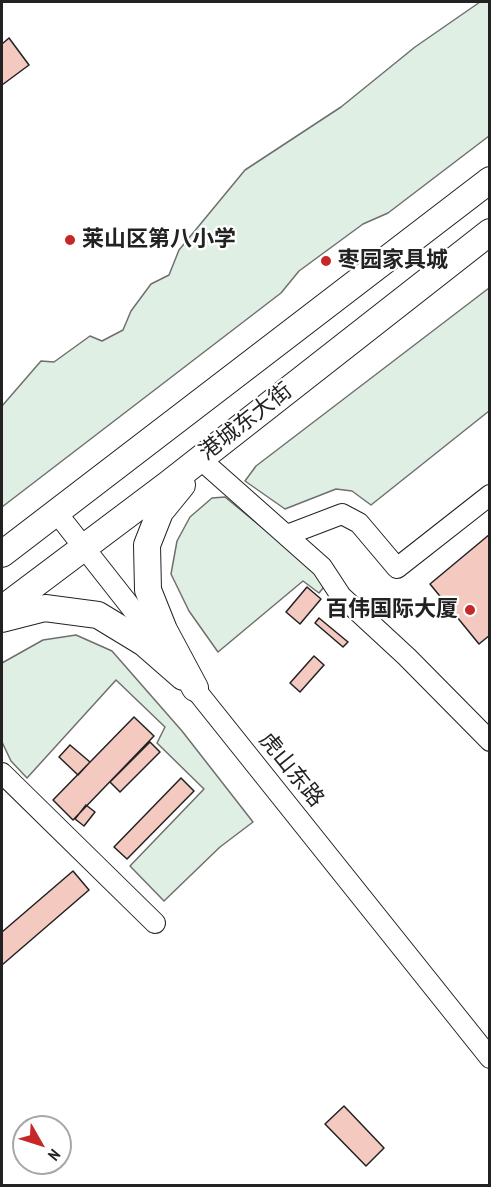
<!DOCTYPE html>
<meta charset="utf-8">
<style>
body{margin:0}
#map{position:relative;width:491px;height:1187px;overflow:hidden;background:#fff;font-family:"PT Sans Narrow",sans-serif}
canvas{display:block}
.frame{position:absolute;inset:0;border:3px solid #222;pointer-events:none}
.north{position:absolute;left:12px;top:1115px;width:60px;height:60px;box-sizing:border-box;background:#fff;border:2px solid #a7a7a7;border-radius:50%;rotate:129deg;font-size:16px;font-weight:700;line-height:24px;text-align:center;color:#222}
.north::after{content:'';display:block;margin:auto;width:21px;height:27px;background:#c62828;clip-path:polygon(50% 0,100% 100%,50% 72%,0 100%)}
</style>
<div id="map">
<canvas width="491" height="1187"></canvas>
<div class="frame"></div>
<div class="north">N</div>
</div>
<script>
const ctx = document.querySelector('canvas').getContext('2d');
ctx.lineJoin = 'round';
function fill(path, color) { ctx.fillStyle = color; ctx.fill(path, 'evenodd'); }
const toPath = rows => new Path2D(rows.map(r => 'M' + r).join(''));
function trace(path, color, width, dash) { ctx.strokeStyle = color; ctx.lineWidth = width; ctx.lineCap = dash ? 'butt' : 'round'; ctx.setLineDash(dash || []); ctx.stroke(path); }
function write(font, color, halo, rows, align = 'center') {
  ctx.font = font + ' "PT Sans Narrow","Noto Sans SC",sans-serif'; ctx.lineWidth = 4.5; ctx.setLineDash([]); ctx.textBaseline = 'middle'; ctx.strokeStyle = halo; ctx.fillStyle = color; for (const [text, x, y, turn = 0] of rows) {
    ctx.save(); ctx.translate(x, y); ctx.rotate((+turn || 0) * Math.PI / 180); ctx.textAlign = isNaN(turn) ? turn : align; if (halo) ctx.strokeText(text, 0, 0); ctx.fillText(text, 0, 0); ctx.restore();
  }
}
const green = toPath([
 [480,2,489,2,489,136,388,213,363,224,299,271,281,293,2,507,2,406,41,361,54,362,90,336,102,341,123,330,131,311,151,284,169,275,179,250,245,170,341,107,415,47,480,2],
 [489,288,489,411,371,505,352,491,336,489,285,509,245,481,256,466,489,288],
 [225,497,328,582,319,593,303,581,218,652,189,611,171,574,177,541,190,517,212,498,225,497],
 [76,635,112,651,182,731,253,822,220,847,164,901,130,866,204,789,157,743,165,727,116,680,27,778,11,761,2,742,2,663,43,640,76,635]
]);
fill(green, '#e0efe3');
trace(green, '#6f6f6f', 1.5);
const building = toPath([
 [9,38,29,65,2,85,2,44,9,38],
 [490,534,490,635,479,644,430,584,490,534],
 [307,587,321,599,300,624,286,612,307,587],
 [319,618,348,642,343,647,315,623,319,618],
 [314,656,324,665,300,692,290,683,314,656],
 [134,717,154,736,73,820,53,800,134,717],
 [150,742,160,752,120,792,110,782,150,742],
 [70,745,90,762,78,775,59,757,70,745],
 [181,778,194,791,127,859,114,847,181,778],
 [86,805,95,812,84,826,75,819,86,805],
 [73,871,89,890,2,965,2,932,73,871],
 [344,1106,384,1148,366,1166,325,1124,344,1106]
]);
fill(building, '#f3c9c0');
trace(building, '#222', 1.5);
const minor = toPath([
 [199,458,322,567,341,596,407,657,490,741],
 [56,512,167,653],
 [287,535,342,514,359,523,397,568,490,495],
 [187,679,490,1058],
 [2,773,155,923]
]);
const major = toPath([
 [182,485,160,512,147,545,148,590,164,630,195,688],
 [2,554,490,180],
 [2,609,167,485,490,232],
 [2,619,45,608,98,615,144,643,183,677]
]);
trace(minor, '#222', 22);
trace(major, '#222', 28);
trace(minor, '#fff', 20);
trace(major, '#fff', 26);
for (const [x, y, r, color] of [
 [70,240,6,"#c62828"],
 [326,261,6,"#c62828"],
 [470,610,6,"#c62828"]
]) { const dot = new Path2D(); dot.arc(x, y, r, 0, 2 * Math.PI); ctx.fillStyle = color; ctx.fill(dot); trace(dot, '#fff', 2); }
write('bold 22px', '#222', '#fff', [
 ["莱山区第八小学",82,240],
 ["枣园家具城",338,261],
 ["百伟国际大厦",458,610,"right"]
], 'left');
write('22px', '#222', '#fff', [
 ["港城东大街",246,422,-38],
 ["虎山东路",291,770,51]
]);
</script>
